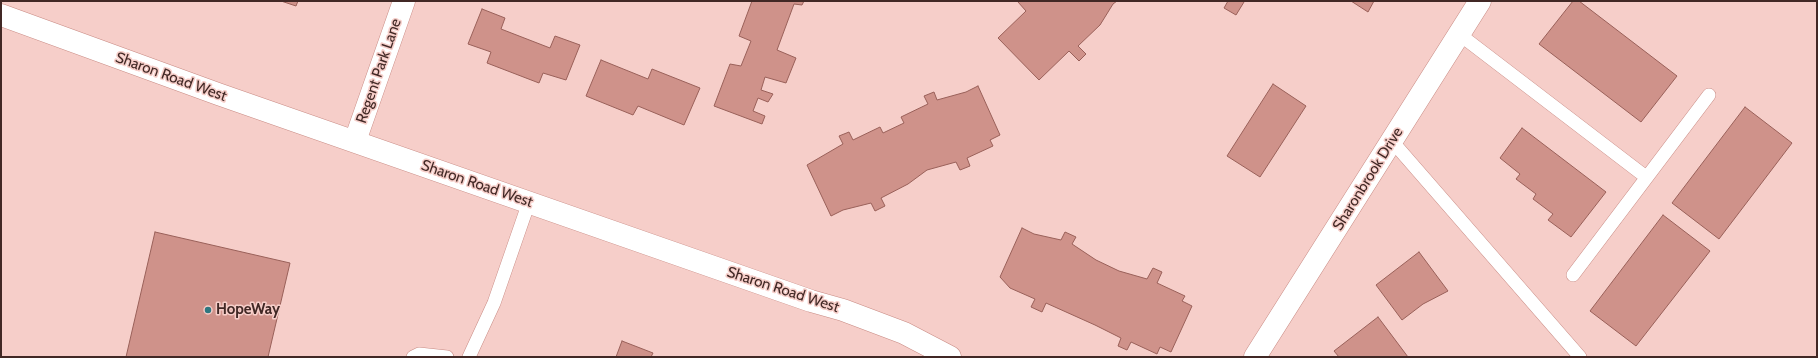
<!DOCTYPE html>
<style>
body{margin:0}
#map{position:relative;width:1818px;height:358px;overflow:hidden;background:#f6cec9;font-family:Cabin,sans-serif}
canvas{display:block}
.frame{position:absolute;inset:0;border:2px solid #412825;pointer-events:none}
</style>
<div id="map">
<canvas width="1818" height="358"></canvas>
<div class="frame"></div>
</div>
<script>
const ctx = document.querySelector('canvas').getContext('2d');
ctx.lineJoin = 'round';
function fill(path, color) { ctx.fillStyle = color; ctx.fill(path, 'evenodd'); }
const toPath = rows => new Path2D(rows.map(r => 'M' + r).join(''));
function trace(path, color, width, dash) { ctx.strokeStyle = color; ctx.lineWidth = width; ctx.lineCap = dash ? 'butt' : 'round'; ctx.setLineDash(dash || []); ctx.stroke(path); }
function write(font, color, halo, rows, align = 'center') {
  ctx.font = font + ' Cabin,sans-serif'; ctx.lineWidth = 3; ctx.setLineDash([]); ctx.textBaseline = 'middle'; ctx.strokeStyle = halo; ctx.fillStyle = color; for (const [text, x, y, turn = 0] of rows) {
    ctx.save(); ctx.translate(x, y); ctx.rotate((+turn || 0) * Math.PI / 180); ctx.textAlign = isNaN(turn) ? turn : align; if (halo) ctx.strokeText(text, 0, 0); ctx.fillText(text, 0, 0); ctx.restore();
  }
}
const building = toPath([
 [281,1,298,1,296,6,281,1],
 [752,1,804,1,802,5,794,4,777,50,796,58,786,83,765,77,761,90,773,94,768,102,758,98,753,111,765,116,762,124,714,106,730,64,741,66,751,41,739,36,752,1],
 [1019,1,1117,1,1113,4,1100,25,1078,46,1086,54,1079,61,1069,51,1039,80,998,38,1026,11,1018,2,1019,1],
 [1228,1,1243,1,1244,2,1236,15,1224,8,1228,1],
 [1351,1,1374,1,1368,12,1351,1],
 [1573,1,1579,1,1677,76,1641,122,1539,44,1573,1],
 [482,9,505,18,501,29,550,48,555,36,580,45,566,80,543,73,539,83,487,63,491,52,468,44,482,9],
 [601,60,648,79,652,69,700,88,684,125,638,106,633,115,586,96,601,60],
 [1273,84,1306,106,1260,177,1227,156,1273,84],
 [978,86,1000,135,990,140,993,146,967,158,970,166,960,170,956,162,927,170,908,184,881,198,885,206,875,211,871,203,843,210,831,216,807,165,843,144,839,136,849,132,853,140,880,127,883,133,904,123,901,117,928,104,924,96,934,92,937,100,966,92,978,86],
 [1745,107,1792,143,1719,239,1672,203,1745,107],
 [1522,128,1606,192,1571,237,1548,220,1553,214,1533,199,1536,194,1516,179,1520,174,1500,158,1522,128],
 [1663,215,1710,251,1636,346,1590,311,1663,215],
 [1022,228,1034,234,1061,240,1065,232,1076,237,1072,244,1096,260,1119,271,1147,279,1153,268,1162,272,1157,283,1185,296,1182,301,1192,306,1171,352,1160,347,1157,354,1131,342,1127,350,1118,346,1121,338,1095,325,1046,303,1042,312,1031,307,1035,299,1010,288,1000,277,1022,228],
 [155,232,290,263,268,357,126,357,155,232],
 [1419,252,1448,291,1423,304,1402,320,1376,285,1419,252],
 [1378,317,1408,357,1339,357,1334,351,1378,317],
 [622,341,653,353,651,357,616,357,622,341]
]);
fill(building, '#cf928a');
trace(building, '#996059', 1);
const lane = toPath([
 [1459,34,1646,177],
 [1392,141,1580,357],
 [1573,275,1709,95],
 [413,357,419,354,447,357],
 [469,357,494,303,529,202]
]);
const street = toPath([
 [355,141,404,1],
 [1255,357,1480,1]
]);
const secondary = toPath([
 [1,15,218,94,811,301,843,310,904,333,950,357]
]);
trace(lane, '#c88a83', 14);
trace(street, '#c88a83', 23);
trace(secondary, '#c88a83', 23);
trace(lane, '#fff', 13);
trace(street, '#fff', 22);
trace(secondary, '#fff', 22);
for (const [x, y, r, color] of [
 [208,310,4,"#2f7780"]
]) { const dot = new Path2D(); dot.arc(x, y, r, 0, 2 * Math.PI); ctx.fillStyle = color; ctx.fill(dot); trace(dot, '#f6cec9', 1.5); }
write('15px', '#412825', '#f6cec9', [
 ["Regent Park Lane",379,71,-71],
 ["Sharon Road West",171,77,20],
 ["Sharonbrook Drive",1368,179,-58],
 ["Sharon Road West",477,184,19],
 ["Sharon Road West",783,290,18]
]);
write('bold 15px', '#412825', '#f6cec9', [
 ["HopeWay",216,310]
], 'left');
</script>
